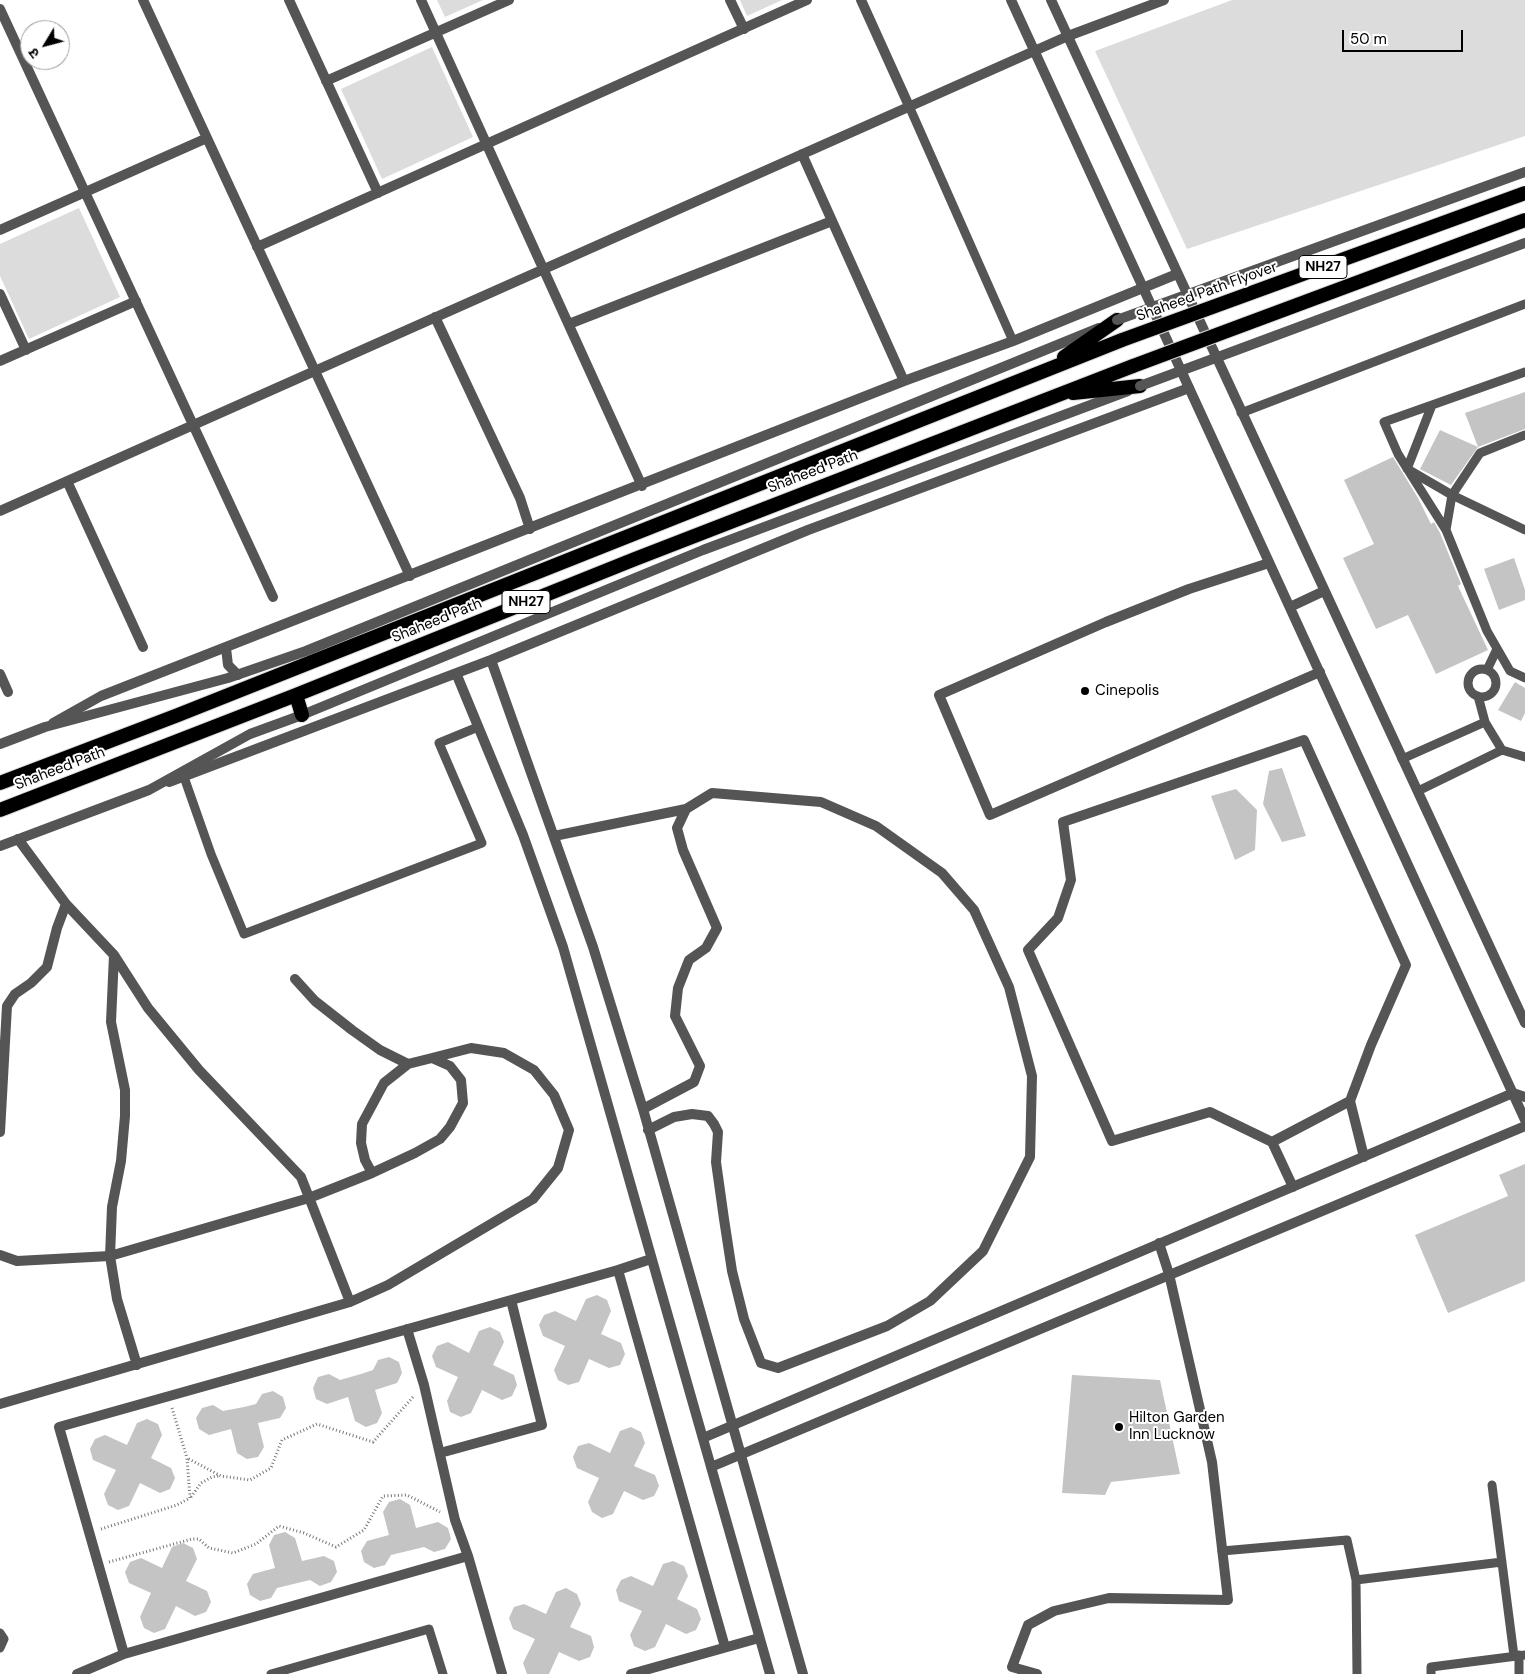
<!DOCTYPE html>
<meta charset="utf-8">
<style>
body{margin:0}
#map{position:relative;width:1525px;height:1674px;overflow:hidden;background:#fff;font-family:"DM Sans","Noto Sans Devanagari",sans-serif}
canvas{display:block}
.north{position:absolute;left:20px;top:20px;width:50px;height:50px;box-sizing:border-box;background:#fff;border:1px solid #999;border-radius:50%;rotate:233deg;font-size:14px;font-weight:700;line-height:20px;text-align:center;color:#000}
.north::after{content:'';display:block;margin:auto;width:18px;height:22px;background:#000;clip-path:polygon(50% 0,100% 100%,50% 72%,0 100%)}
.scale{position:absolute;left:1342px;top:30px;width:121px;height:22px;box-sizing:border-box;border:2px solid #000;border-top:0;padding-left:6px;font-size:15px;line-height:18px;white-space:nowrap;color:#000;-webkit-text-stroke:4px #fff;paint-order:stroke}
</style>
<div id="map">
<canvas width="1525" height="1674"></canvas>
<div class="north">उ</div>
<div class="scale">50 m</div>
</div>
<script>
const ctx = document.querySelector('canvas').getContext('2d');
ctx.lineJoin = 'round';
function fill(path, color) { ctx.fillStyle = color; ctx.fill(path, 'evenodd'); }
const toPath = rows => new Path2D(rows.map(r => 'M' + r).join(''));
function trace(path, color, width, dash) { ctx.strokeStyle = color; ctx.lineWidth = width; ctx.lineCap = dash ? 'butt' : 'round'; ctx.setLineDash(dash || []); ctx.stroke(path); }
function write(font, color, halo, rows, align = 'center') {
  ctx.font = font + ' "DM Sans",sans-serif'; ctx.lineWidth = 4; ctx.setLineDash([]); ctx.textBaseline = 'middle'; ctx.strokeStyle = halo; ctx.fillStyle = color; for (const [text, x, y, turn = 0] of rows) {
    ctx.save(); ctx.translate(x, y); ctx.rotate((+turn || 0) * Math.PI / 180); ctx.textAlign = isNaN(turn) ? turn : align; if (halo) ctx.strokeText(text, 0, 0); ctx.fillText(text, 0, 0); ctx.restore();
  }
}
fill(toPath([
 [437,0,483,0,445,17],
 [740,0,782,0,747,16],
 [1232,0,1525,0,1525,136,1187,249,1095,51],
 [432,47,473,137,382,179,341,89],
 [79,208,120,297,29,339,0,276,0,244]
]), '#dcdcdc');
fill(toPath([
 [1525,392,1525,429,1478,447,1465,413],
 [1440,430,1478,447,1451,485,1420,469],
 [1393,457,1418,498,1431,524,1434,522,1440,533,1461,584,1458,586,1488,650,1436,674,1408,615,1376,629,1343,558,1374,544,1344,480],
 [1514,558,1525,590,1525,600,1499,610,1484,569],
 [1515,682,1525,688,1525,713,1521,721,1498,710],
 [1282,768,1306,836,1282,842,1263,804,1269,771],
 [1236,789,1257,810,1255,850,1235,860,1211,796],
 [1525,1164,1525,1281,1448,1313,1415,1235,1508,1196,1499,1175],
 [597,1295,607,1300,611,1311,601,1334,621,1343,625,1354,620,1365,609,1368,589,1359,579,1382,568,1385,558,1380,554,1370,565,1346,543,1336,539,1325,544,1315,555,1311,576,1321,586,1299],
 [490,1327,500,1332,504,1342,493,1365,514,1375,517,1385,512,1396,502,1400,482,1390,471,1413,461,1417,450,1412,447,1401,458,1377,436,1367,432,1356,437,1346,448,1342,469,1353,479,1331],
 [389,1357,399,1362,402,1373,397,1383,375,1390,382,1413,377,1423,366,1427,355,1421,348,1397,327,1404,316,1399,313,1388,318,1377,329,1374,340,1380,361,1374,373,1370,378,1360],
 [1072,1375,1160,1380,1180,1474,1111,1482,1105,1495,1062,1493],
 [273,1391,283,1397,286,1408,280,1418,258,1423,264,1447,258,1457,247,1459,237,1453,231,1429,209,1435,199,1429,196,1418,202,1408,213,1405,223,1411,244,1407,256,1404,262,1394],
 [147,1419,158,1424,162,1435,151,1458,171,1468,175,1478,170,1489,160,1493,140,1483,129,1506,118,1510,108,1505,104,1494,116,1470,93,1460,90,1449,95,1439,105,1435,127,1445,137,1423],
 [631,1427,641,1432,645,1443,634,1466,655,1475,659,1486,654,1496,643,1500,624,1491,613,1514,602,1518,592,1512,588,1502,599,1478,577,1468,573,1457,578,1446,589,1443,610,1453,620,1431],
 [400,1499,410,1505,416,1528,438,1522,448,1528,451,1539,445,1549,434,1552,424,1547,391,1555,385,1565,374,1568,364,1562,361,1551,367,1541,389,1535,383,1512,389,1502],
 [285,1532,295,1538,302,1561,324,1556,334,1561,337,1572,331,1582,320,1586,310,1580,277,1588,271,1598,260,1601,250,1595,247,1584,253,1574,275,1568,269,1545,274,1535],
 [183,1543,193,1548,197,1559,186,1581,207,1591,211,1602,206,1612,195,1616,176,1606,165,1629,154,1633,144,1628,140,1617,151,1593,129,1583,125,1572,130,1562,141,1558,162,1568,172,1547],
 [673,1561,684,1566,688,1576,677,1599,697,1609,701,1619,696,1630,686,1634,666,1624,655,1647,645,1651,634,1646,630,1635,642,1611,619,1601,616,1590,621,1580,631,1576,653,1586,663,1564],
 [566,1588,577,1594,581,1604,570,1627,591,1636,594,1647,590,1657,579,1661,559,1652,549,1674,527,1674,523,1663,535,1639,513,1629,509,1618,514,1607,524,1604,546,1614,556,1592]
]), '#c4c4c4');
const trunk = toPath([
 [1064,357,1117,320],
 [1073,393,1140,386],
 [296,695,302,715],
 [0,783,178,715,1122,340],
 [0,810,296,695,635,559,1133,366]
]);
trace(trunk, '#dbdbdb', 16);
trace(toPath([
 [172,1408,187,1458],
 [191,1497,201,1483,212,1477,219,1476],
 [101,1529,177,1505,190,1498,187,1458,221,1476,250,1480,271,1468,282,1440,317,1424,373,1442,413,1397],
 [109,1562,192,1539,199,1539,209,1548,233,1553,256,1544,279,1526,304,1533,336,1547,364,1530,383,1496,407,1495,440,1512]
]), '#777', 3, [1, 2.5]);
trace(toPath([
 [909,106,1013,341],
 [1432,405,1384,422,1398,454,1446,530],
 [1241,413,1525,304],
 [1525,435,1480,453,1452,495,1446,530,1487,631,1510,671,1525,678],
 [1407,469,1432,405,1525,372],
 [1409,470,1452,495,1525,530],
 '1468 683a14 14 0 1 1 28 0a14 14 0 1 1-28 0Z',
 [1487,670,1497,649],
 [1478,696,1485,722,1502,750,1525,757],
 [1402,759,1485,722],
 [184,777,211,854,244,934,482,843,439,743,478,727],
 [1418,791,1502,750],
 [1492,1485,1514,1656],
 [1222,1551,1347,1540,1356,1580,1502,1562],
 [1356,1580,1357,1674],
 [0,1633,4,1639,0,1648],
 [1519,1655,1519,1674],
 [271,1674,429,1629,443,1674],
 [1431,1674,1431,1667,1525,1655]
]), '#555', 9);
trace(toPath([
 [143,0,410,576],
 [289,0,378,193],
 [421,0,642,486],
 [730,0,744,29],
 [861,0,909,106],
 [0,9,273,597],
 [326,81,509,0],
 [802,154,904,381],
 [0,230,207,138],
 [257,247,807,0],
 [0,294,26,350],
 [435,317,520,498,530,529],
 [569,324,832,221],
 [0,361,136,301],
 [67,481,143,647],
 [0,511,1068,36,1164,0],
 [1269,563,1189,589,1106,622,939,695,990,815,1320,672],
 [226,648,228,665,238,675],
 [491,660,593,947,643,1109,803,1674],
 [456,673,523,835,563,947,770,1674],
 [0,674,8,692],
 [53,723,101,696,904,381,1013,341,1177,274],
 [169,782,491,660,808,530,1189,388],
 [554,836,686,809],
 [18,839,66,904,114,955,148,1008,199,1070,301,1177,350,1302],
 [114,955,111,1022,125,1090,125,1116,121,1161,112,1207,110,1256,117,1299,137,1365],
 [295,979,315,1001,352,1030,380,1050,408,1064],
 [1350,1101,1364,1157],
 [643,1109,694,1082,700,1066,675,1016,678,988,689,960,706,948,717,928,683,850,677,828,686,809,712,793,821,802,876,826,942,873,974,910,1009,987,1032,1076,1030,1157,983,1251,930,1301,887,1326,778,1368,761,1363,744,1319,732,1271,724,1219,716,1162,718,1132,714,1124,708,1116,692,1114,674,1117,648,1130],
 [0,1132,7,1006,15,994,31,983,47,967,57,928,66,904],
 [1272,1142,1350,1101,1371,1045,1406,965,1304,740,1063,822,1071,880,1058,918,1028,950,1112,1141,1210,1112,1272,1142,1293,1187],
 [0,1255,17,1261,110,1256,309,1198,372,1173,415,1153,440,1139,450,1127,463,1103,461,1080,450,1066,432,1058,408,1064,384,1083,362,1124,361,1143,365,1160,372,1173],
 [618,1270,651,1259],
 [407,1329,424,1385,455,1520,468,1556],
 [0,1404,350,1302,388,1285,533,1199,558,1168,569,1130,554,1095,534,1070,504,1053,471,1048,432,1058],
 [703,1438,1513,1093,1525,1097],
 [440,1453,542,1425,511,1300],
 [711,1467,1525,1126],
 [77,1674,124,1654],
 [502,1674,468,1556,124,1654,59,1427,618,1270,725,1647],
 [631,1674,759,1638],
 [1037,1674,1012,1667,1028,1625,1054,1611,1109,1598,1228,1600,1212,1462,1169,1274,1159,1243]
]), '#555', 10);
trace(toPath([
 [1011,0,1525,1120],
 [1051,0,1525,1023],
 [1290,607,1324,591],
 [0,744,45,727,228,678,306,651,1099,328],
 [0,846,149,790,250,734,302,715,703,550,1128,391]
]), '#555', 10);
trace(trunk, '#000', 14);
const trunkBridge = toPath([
 [1122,340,1525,193],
 [1133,366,1525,220]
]);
trace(trunkBridge, '#dbdbdb', 16, []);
trace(toPath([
 [1117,320,1525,172],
 [1140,386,1525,243]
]), '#555', 10);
trace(trunkBridge, '#000', 14);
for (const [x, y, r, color] of [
 [1085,691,5,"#000"],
 [1119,1427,5,"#000"]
]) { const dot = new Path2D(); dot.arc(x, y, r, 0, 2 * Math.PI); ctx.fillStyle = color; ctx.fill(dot); trace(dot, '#fff', 2); }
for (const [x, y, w] of [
 [1323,267,48],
 [526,602,48]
]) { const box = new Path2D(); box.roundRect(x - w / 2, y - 11.5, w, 23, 4); ctx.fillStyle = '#fff'; ctx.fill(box); trace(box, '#000', 1); }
write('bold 14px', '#000', null, [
 ["NH27",1323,267],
 ["NH27",526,602]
]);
write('15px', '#000', '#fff', [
 ["Shaheed Path Flyover",1207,292,-20],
 ["Shaheed Path",813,472,-21],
 ["Shaheed Path",437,621,-22],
 ["Shaheed Path",60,769,-21]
]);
write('15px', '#000', '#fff', [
 ["Cinepolis",1095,691],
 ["Hilton Garden",1129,1418],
 ["Inn Lucknow",1129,1435]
], 'left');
</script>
